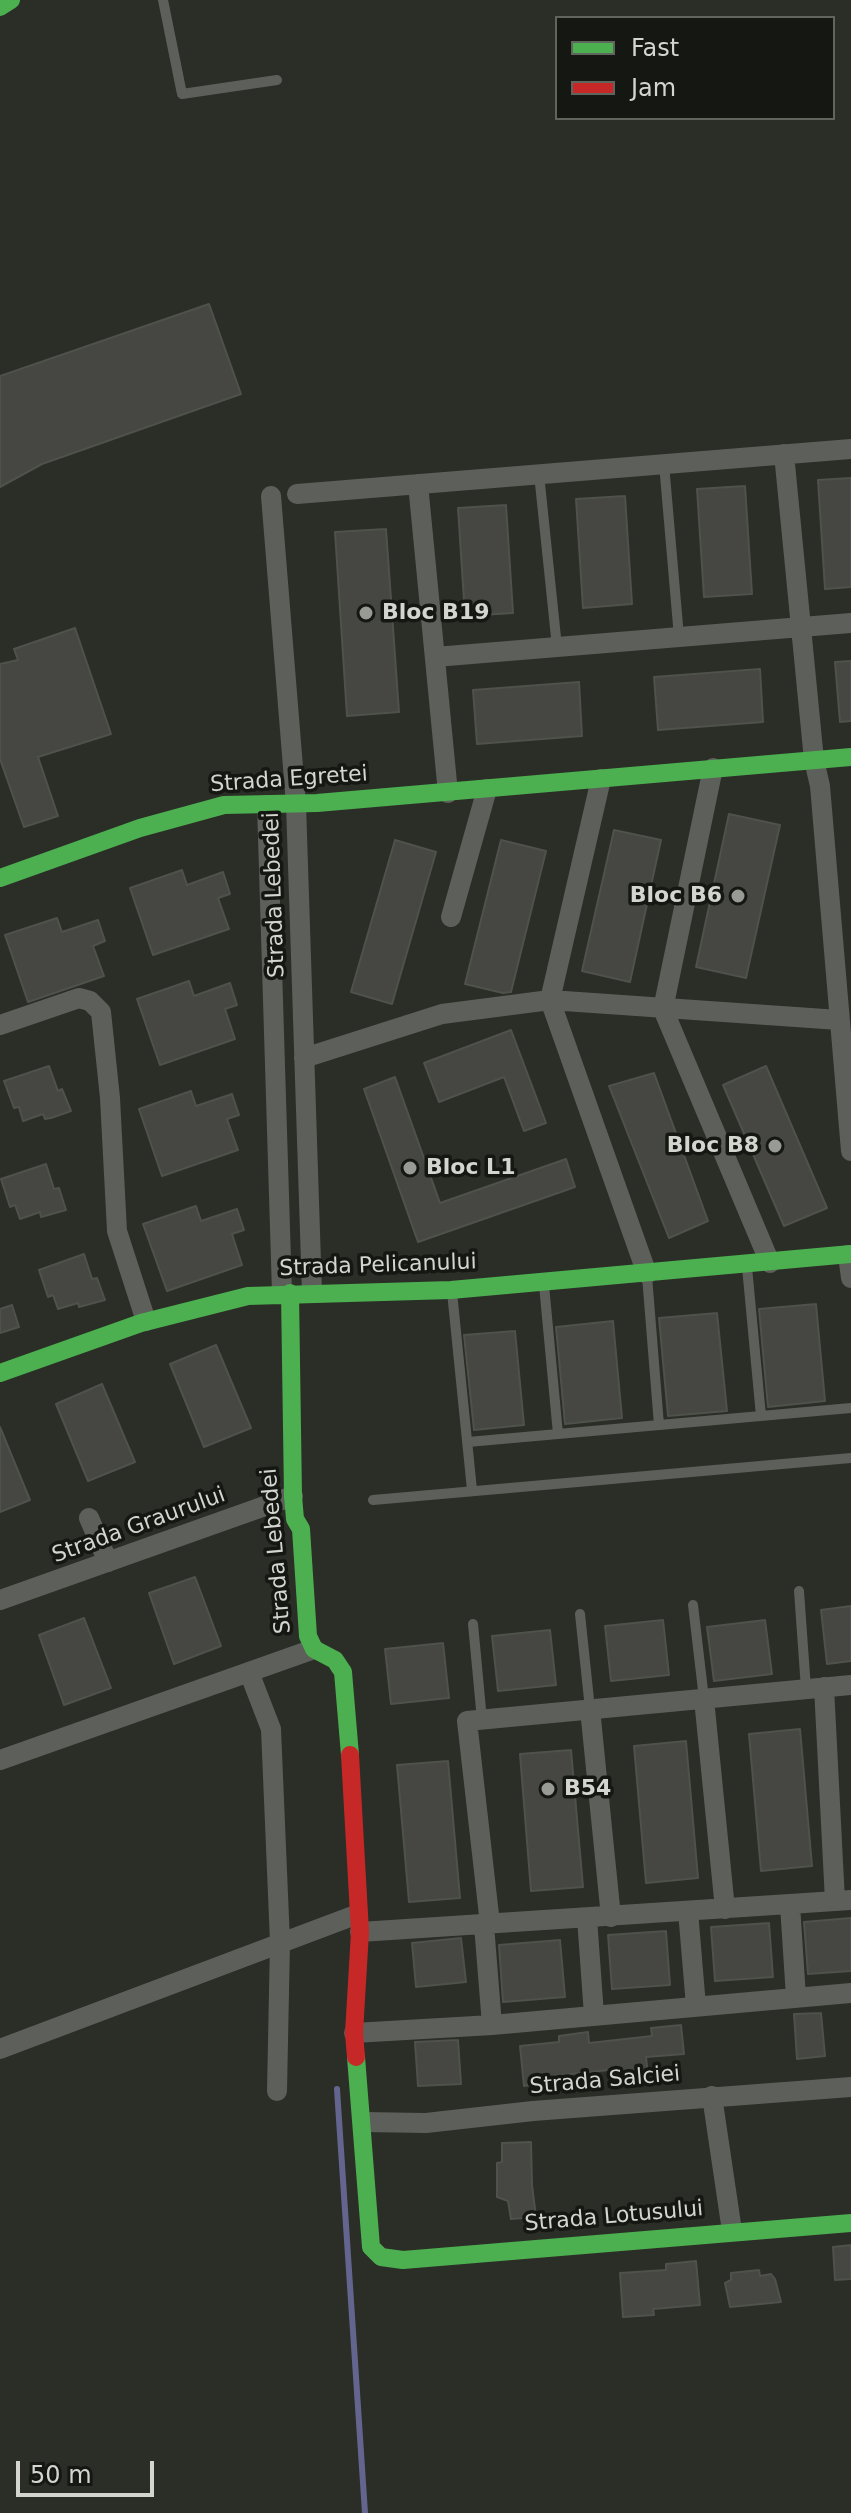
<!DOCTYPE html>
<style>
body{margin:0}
#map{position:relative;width:851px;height:2513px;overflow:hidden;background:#2b2d27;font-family:"DejaVu Sans",sans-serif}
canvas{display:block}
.legend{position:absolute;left:555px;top:16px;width:280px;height:104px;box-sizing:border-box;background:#151712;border:2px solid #61635d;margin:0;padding:10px 14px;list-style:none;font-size:24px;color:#d3d5ce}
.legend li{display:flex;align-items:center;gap:16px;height:40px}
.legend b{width:40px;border:2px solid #61635d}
.scale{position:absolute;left:16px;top:2461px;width:138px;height:36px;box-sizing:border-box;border:4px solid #d3d5ce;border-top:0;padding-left:10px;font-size:24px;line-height:28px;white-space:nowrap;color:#d3d5ce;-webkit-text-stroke:6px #151712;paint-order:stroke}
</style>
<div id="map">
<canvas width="851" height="2513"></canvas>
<ul class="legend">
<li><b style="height:10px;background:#4caf50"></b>Fast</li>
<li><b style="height:10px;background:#c62828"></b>Jam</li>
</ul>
<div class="scale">50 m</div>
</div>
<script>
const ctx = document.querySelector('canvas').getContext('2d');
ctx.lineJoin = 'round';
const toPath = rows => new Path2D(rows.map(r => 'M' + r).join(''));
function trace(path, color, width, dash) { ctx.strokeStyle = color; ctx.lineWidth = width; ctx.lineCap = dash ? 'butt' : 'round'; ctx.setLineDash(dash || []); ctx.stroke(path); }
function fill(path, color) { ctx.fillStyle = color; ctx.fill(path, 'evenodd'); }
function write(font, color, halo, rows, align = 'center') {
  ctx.font = font + ' "DejaVu Sans",sans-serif'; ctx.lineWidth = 7; ctx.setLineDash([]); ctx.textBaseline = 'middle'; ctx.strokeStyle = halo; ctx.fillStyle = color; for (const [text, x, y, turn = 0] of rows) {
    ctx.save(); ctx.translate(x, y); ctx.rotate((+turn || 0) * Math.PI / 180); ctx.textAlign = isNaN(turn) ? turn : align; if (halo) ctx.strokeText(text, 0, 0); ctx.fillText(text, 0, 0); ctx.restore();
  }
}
trace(toPath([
 [337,2089,365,2513]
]), '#63658f', 6);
const building = toPath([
 [209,304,241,394,42,464,0,487,0,376,209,304],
 [851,478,851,587,825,589,818,480,851,478],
 [745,486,752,594,704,597,697,489,745,486],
 [625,496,632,604,583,608,576,499,625,496],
 [506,505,513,613,465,616,458,508,506,505],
 [386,529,399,712,347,716,335,532,386,529],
 [75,628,111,734,38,757,58,816,24,827,0,759,0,664,18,660,14,649,75,628],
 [851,661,851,721,840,722,835,662,851,661],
 [760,669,763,722,658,730,654,677,760,669],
 [579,682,582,736,477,744,473,690,579,682],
 [729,814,780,825,746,978,696,967,729,814],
 [614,830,661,840,630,982,582,971,614,830],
 [395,840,436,852,392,1004,351,992,395,840],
 [501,840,546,851,511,992,503,993,465,984,501,840],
 [182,870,187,885,223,872,230,894,218,898,229,929,153,955,130,888,182,870],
 [57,918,62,932,98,920,105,941,93,946,104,976,28,1002,5,935,57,918],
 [189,981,194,996,230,983,237,1005,225,1009,235,1039,160,1065,137,999,189,981],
 [511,1030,546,1123,524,1131,504,1077,439,1102,424,1063,511,1030],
 [49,1066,58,1091,62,1089,71,1111,51,1118,45,1119,43,1114,23,1121,19,1107,14,1108,4,1081,49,1066],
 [766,1066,827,1208,784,1226,723,1085,766,1066],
 [654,1073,708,1221,669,1238,609,1086,654,1073],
 [395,1077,440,1203,566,1159,575,1187,418,1242,364,1089,395,1077],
 [191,1091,196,1106,232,1094,239,1115,227,1119,238,1150,162,1176,139,1109,191,1091],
 [46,1164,54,1189,59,1188,66,1210,41,1217,40,1212,20,1219,15,1205,10,1207,1,1179,46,1164],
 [196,1206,201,1221,237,1209,244,1230,232,1234,242,1265,167,1291,143,1224,196,1206],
 [84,1254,92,1279,97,1278,105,1300,79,1307,78,1303,58,1309,53,1295,48,1297,39,1270,84,1254],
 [816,1304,825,1401,768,1407,759,1309,816,1304],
 [12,1305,19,1327,0,1333,0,1309,12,1305],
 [717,1313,727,1411,668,1416,659,1318,717,1313],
 [613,1321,622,1418,565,1424,556,1327,613,1321],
 [515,1331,524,1425,474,1430,464,1335,515,1331],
 [216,1345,251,1428,204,1447,170,1364,216,1345],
 [102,1384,135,1462,88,1481,56,1404,102,1384],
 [0,1427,30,1500,0,1512,0,1427],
 [195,1577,221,1646,174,1664,149,1593,195,1577],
 [851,1606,851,1661,827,1664,821,1610,851,1606],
 [84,1618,111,1688,64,1705,39,1635,84,1618],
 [663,1620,669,1675,611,1681,605,1626,663,1620],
 [765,1620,772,1674,714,1681,707,1627,765,1620],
 [550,1630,556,1685,498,1691,492,1636,550,1630],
 [443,1643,449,1698,391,1704,385,1649,443,1643],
 [800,1729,812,1866,761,1871,749,1734,800,1729],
 [686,1741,698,1878,646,1883,634,1746,686,1741],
 [571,1750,583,1887,531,1891,520,1754,571,1750],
 [448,1761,460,1898,409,1902,397,1765,448,1761],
 [851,1918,851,1971,808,1974,804,1922,851,1918],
 [769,1923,773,1977,715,1981,711,1927,769,1923],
 [666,1931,670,1985,612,1989,608,1935,666,1931],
 [461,1938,466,1982,416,1987,412,1943,461,1938],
 [560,1940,565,1997,503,2002,499,1945,560,1940],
 [821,2013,825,2056,797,2059,794,2014,821,2013],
 [681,2025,684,2054,646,2057,648,2076,619,2079,618,2069,552,2076,553,2082,524,2086,520,2046,559,2042,559,2036,588,2032,589,2043,652,2036,651,2028,681,2025],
 [458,2040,461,2084,418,2086,415,2042,458,2040],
 [531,2142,532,2185,536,2217,511,2219,508,2201,497,2197,497,2163,502,2162,502,2143,531,2142],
 [851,2245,851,2279,835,2280,833,2247,851,2245],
 [696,2261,700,2305,653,2309,654,2315,623,2317,620,2273,666,2270,666,2264,696,2261],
 [759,2270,760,2276,771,2274,775,2279,781,2302,730,2307,725,2283,731,2280,731,2273,759,2270]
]);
fill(building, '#464742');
trace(building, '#4f514b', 2);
trace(toPath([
 [163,0,182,94,277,80],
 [664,464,679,637],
 [539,474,557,647],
 [747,1267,761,1416],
 [647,1276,659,1425],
 [544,1285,558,1434],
 [452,1292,472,1490],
 [468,1442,851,1408],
 [373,1500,851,1458],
 [799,1591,806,1689],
 [693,1605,704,1699],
 [580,1614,590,1709],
 [473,1624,482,1720]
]), '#5d5f5a', 10);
trace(toPath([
 [784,454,814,760,820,786,851,1151],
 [418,484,448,793],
 [297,494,851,449],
 [271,496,296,804,312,1293],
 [435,657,851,623],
 [713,768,663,1009,770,1263],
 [601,779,550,1000,647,1274],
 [267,805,282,1293],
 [451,917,487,789],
 [0,1025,79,998,90,1001,101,1012,110,1098,117,1231,146,1321],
 [304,1058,442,1014,550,1000,839,1020],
 [848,1255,851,1278],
 [89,1518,108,1562],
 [0,1600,293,1496],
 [249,1672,271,1729,280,1942,277,2091],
 [824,1687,835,1901],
 [704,1699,725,1909],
 [590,1709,611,1917],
 [0,1760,314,1649],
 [790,1905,796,1997],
 [688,1911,696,2006],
 [587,1918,594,2015],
 [490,1924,467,1721,851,1685],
 [484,1925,492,2025],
 [360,1932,851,1900],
 [354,2033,492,2025,851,1993],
 [0,2049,358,1914],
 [712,2096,732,2231],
 [363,2122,426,2123,533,2111,851,2087]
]), '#5d5f5a', 20);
trace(toPath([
 [0,7,11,0],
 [0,878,140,828,224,805,317,803,851,757],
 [290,1293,293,1496,295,1519,301,1529,308,1636,314,1649,335,1660,343,1672,350,1755],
 [0,1373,141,1323,248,1296,451,1290,851,1254],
 [356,2057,371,2247,381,2257,403,2260,851,2223]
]), '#4caf50', 18);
trace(toPath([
 [350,1755,360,1932,354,2033,356,2057]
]), '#c62828', 18);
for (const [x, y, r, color] of [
 [366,613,8,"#989a94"],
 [738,896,8,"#989a94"],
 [775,1146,8,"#989a94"],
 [410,1168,8,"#989a94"],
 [548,1789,8,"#989a94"]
]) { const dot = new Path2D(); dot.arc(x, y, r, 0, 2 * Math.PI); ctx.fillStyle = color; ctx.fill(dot); trace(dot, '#151712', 3); }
write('bold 22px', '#d3d5ce', '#151712', [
 ["Bloc B19",382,613],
 ["Bloc B6",722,896,"right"],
 ["Bloc B8",759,1146,"right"],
 ["Bloc L1",426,1168],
 ["B54",564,1789]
], 'left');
write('22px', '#d3d5ce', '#151712', [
 ["Strada Egretei",289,780,-4],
 ["Strada Lebedei",275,895,-92],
 ["Strada Pelicanului",378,1266,-2],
 ["Strada Graurului",139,1526,-20],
 ["Strada Lebedei",277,1551,-95],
 ["Strada Salciei",605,2081,-5],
 ["Strada Lotusului",614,2217,-5]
]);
</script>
